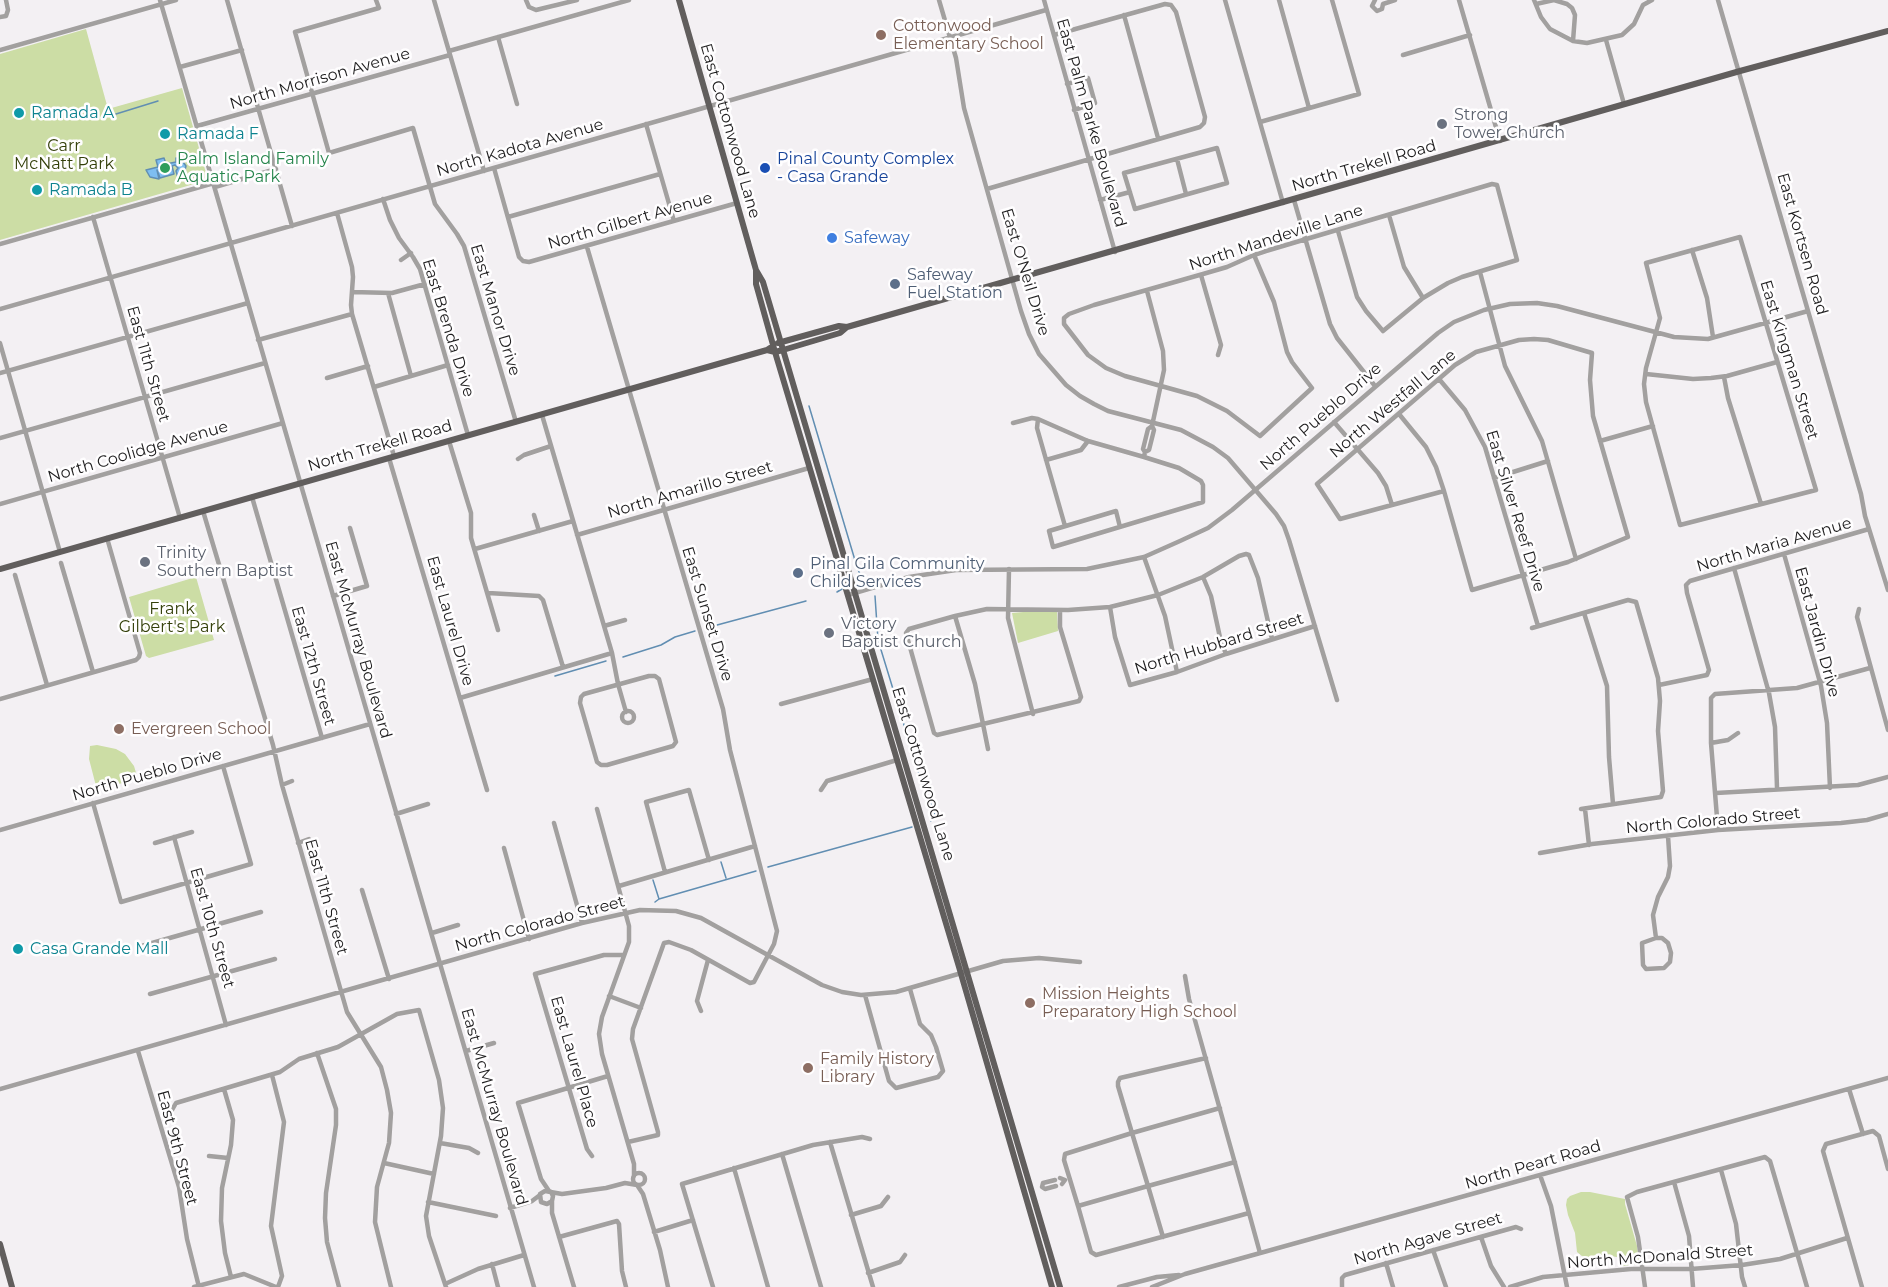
<!DOCTYPE html>
<style>
body{margin:0}
canvas{display:block;background:#f3f0f3}
</style>
<canvas width="1888" height="1287"></canvas>
<script>
const ctx = document.querySelector('canvas').getContext('2d');
ctx.lineJoin = 'round';
function fill(path, color) { ctx.fillStyle = color; ctx.fill(path, 'evenodd'); }
const toPath = rows => new Path2D(rows.map(r => 'M' + r).join(''));
function trace(path, color, width, dash) { ctx.strokeStyle = color; ctx.lineWidth = width; ctx.lineCap = dash ? 'butt' : 'round'; ctx.setLineDash(dash || []); ctx.stroke(path); }
function write(font, color, halo, rows, align = 'center') {
  ctx.font = font + ' Montserrat,sans-serif'; ctx.lineWidth = 5; ctx.setLineDash([]); ctx.textBaseline = 'middle'; ctx.strokeStyle = halo; ctx.fillStyle = color; for (const [text, x, y, turn = 0] of rows) {
    ctx.save(); ctx.translate(x, y); ctx.rotate((+turn || 0) * Math.PI / 180); ctx.textAlign = isNaN(turn) ? turn : align; if (halo) ctx.strokeText(text, 0, 0); ctx.fillText(text, 0, 0); ctx.restore();
  }
}
fill(toPath([
 [86,29,108,109,182,88,208,180,0,240,0,54],
 [196,577,214,640,149,658,146,656,129,597],
 [1046,610,1057,612,1058,631,1018,643,1012,613],
 [97,745,116,749,125,754,134,766,137,776,128,782,99,788,96,786,89,759,90,746],
 [1581,1192,1590,1192,1625,1199,1625,1204,1637,1246,1639,1261,1637,1264,1623,1266,1622,1258,1611,1256,1588,1261,1577,1252,1575,1233,1568,1215,1566,1205,1567,1199,1570,1196]
]), '#ccdda5');
const water = toPath([
 [164,158,166,164,176,162,176,158,181,159,186,166,184,174,178,178,176,171,178,168,175,165,172,166,174,174,160,178,157,170,159,179,150,177,146,170,158,167,156,160,164,158]
]);
fill(water, '#7ebef1');
trace(water, '#618eb2', 1.5);
trace(toPath([
 [116,114,158,101],
 [809,406,857,567,860,574,870,581],
 [837,592,842,589],
 [875,596,878,640,919,774],
 [706,628,806,601],
 [623,657,661,645,675,637,695,631],
 [555,676,606,661],
 [920,778,935,814,934,819,931,821],
 [721,862,726,878],
 [768,867,912,827],
 [653,880,659,899],
 [655,902,659,899,756,871]
]), '#618eb2', 1.5);
trace(toPath([
 [160,0,534,1287],
 [227,0,292,226],
 [376,0,379,8,295,32,329,153,413,128,435,204,457,234,464,246,516,422],
 [434,0,484,171],
 [526,0,529,7,536,10,577,0],
 [939,0,956,58,964,108,1021,311,1029,334,1039,354,1066,385,1080,396,1094,404,1108,411,1181,430,1213,447,1228,458,1276,514,1284,526,1289,540,1337,700],
 [1044,0,1115,252],
 [1225,0,1283,203],
 [1279,0,1309,108],
 [1375,0,1372,6,1377,11,1382,9,1383,4,1395,0],
 [1459,0,1500,141],
 [1534,0,1541,17,1550,29,1573,41,1587,43,1622,35,1634,24,1643,5,1652,0],
 [1718,0,1861,494,1865,516,1888,590],
 [1536,4,1554,0,1567,4,1572,8,1575,15,1573,41],
 [1124,15,1158,138],
 [0,17,6,16,8,10,6,0],
 [498,37,517,104],
 [1606,40,1624,104],
 [0,50,176,0],
 [449,51,629,0],
 [1403,55,1470,35],
 [180,67,242,50],
 [1067,84,1088,78,1095,103,1074,110],
 [1260,122,1359,94,1332,0],
 [646,124,674,221],
 [197,126,450,55],
 [1217,148,1227,183,1135,209,1124,173,1217,148],
 [1177,159,1186,194],
 [494,168,519,257,523,261,529,262,737,203],
 [215,187,276,169],
 [987,189,1200,127,1204,123,1205,117,1176,12,1171,5,1165,4,1054,35],
 [383,199,390,220,399,238,413,257,420,269,468,435],
 [1100,200,1130,192],
 [1294,200,1330,324,1337,338,1375,386],
 [337,213,352,267,353,277,351,305,352,314,394,456],
 [1389,215,1404,267,1423,298],
 [93,217,180,518],
 [508,217,660,174],
 [1740,237,1816,490,1680,525,1646,402,1644,384,1646,368,1660,318,1646,263,1740,237],
 [0,244,214,183],
 [587,247,723,709,730,750,777,931,774,944,754,982,750,983,691,950,669,942,664,943,633,1029,632,1039,658,1132,658,1135,628,1142],
 [1692,250,1707,298,1713,337],
 [1254,255,1274,302,1287,352,1292,362,1312,388,1260,436,1227,411,1197,396,1125,376,1106,368,1088,355,1064,324,1064,318,1069,314,1094,305,1203,274,1227,267,1254,255,1266,251,1492,184,1497,185,1517,260,1462,277,1448,283,1423,298,1383,331,1366,311,1357,297,1338,231],
 [401,260,411,253],
 [1480,272,1505,366,1542,441,1576,559],
 [1201,275,1221,345,1218,355],
 [1147,291,1163,351,1164,370,1152,426,1154,430,1149,450,1145,452,1143,449,1148,429,1152,426],
 [352,292,392,293,425,284],
 [388,293,411,376],
 [0,309,1046,10],
 [258,340,352,314],
 [0,343,60,552],
 [0,373,248,303],
 [1646,374,1693,379,1711,378,1727,376,1777,362],
 [1724,377,1728,398,1761,504],
 [327,378,368,366],
 [1439,379,1465,410,1485,447,1538,626],
 [374,387,448,365],
 [1399,414,1426,447,1436,467,1444,491,1472,590,1568,562,1628,537,1593,416,1590,380,1592,353,1548,340,1534,339,1519,340,1476,352,1455,365,1317,484,1340,519,1444,491],
 [542,415,612,653,618,684,626,712],
 [1334,422,1378,473,1386,486,1392,505],
 [1013,423,1032,418,1038,419],
 [0,438,265,363],
 [449,441,471,513,471,538,498,630],
 [1600,441,1653,426],
 [389,458,487,790],
 [518,459,524,455,551,446],
 [1046,460,1081,450,1088,441],
 [1494,478,1548,461],
 [252,497,322,738],
 [0,504,283,423],
 [203,511,273,745,282,785,347,1012,381,1067,387,1090,391,1113,389,1143,377,1187,375,1222,391,1287],
 [534,515,539,531],
 [1065,526,1037,428,1038,419,1088,441,1144,457],
 [1120,527,1116,511,1049,531,1053,547,1203,502,1203,485,1201,481,1179,468,1144,457,1145,452],
 [577,535,809,468],
 [475,549,573,521],
 [1784,554,1821,686,1827,723,1830,788],
 [1144,557,1165,616,1177,672],
 [61,563,93,672],
 [1734,568,1769,693,1775,727,1777,788],
 [1009,569,1008,618,1033,714],
 [15,575,47,685],
 [1203,577,1211,596,1221,642,1226,654],
 [488,593,539,596,543,600,563,667],
 [848,595,909,577,956,570,1087,569,1144,557,1180,541,1208,528,1232,510,1438,333,1454,322,1484,310,1510,304,1537,303,1557,306,1674,337,1708,339,1808,311],
 [333,596,367,586,350,528],
 [1110,607,1115,637,1130,685,1177,672,1226,654,1315,626],
 [1859,609,1857,617,1888,730],
 [1060,610,1060,627,1081,697,1079,701,937,735,934,733,906,633,909,629,955,616,987,609,1068,610,1110,607,1158,595,1203,577,1239,556,1246,554,1249,555,1258,578,1272,639],
 [1584,613,1607,686,1609,757,1613,804],
 [955,616,975,684,988,749],
 [604,626,625,620],
 [1532,628,1628,600,1636,602,1658,678,1660,701,1658,731,1663,791,1661,797,1581,809],
 [649,676,655,676,659,679,676,742,673,746,607,765,601,765,597,762,580,703,581,697,584,694,649,676],
 [1659,685,1707,675,1709,670,1687,593,1686,585,1690,581,1869,529],
 [460,698,612,653],
 [0,699,136,660,139,657,140,653,107,538],
 [781,704,873,679],
 '622 717a6 6 0 1 1 12 0a6 6 0 1 1-12 0Z',
 [1711,743,1728,740,1738,733],
 [282,785,292,781],
 [821,790,827,781,897,760],
 [1716,793,1858,785,1888,777],
 [93,803,121,902,251,864,223,766],
 [597,809,629,926,629,942,602,1017,599,1034,602,1054,634,1164,634,1176],
 [1585,809,1589,845],
 [396,814,428,804],
 [554,823,582,923],
 [0,830,370,724],
 [1718,830,1711,743,1711,698,1715,694,1797,688,1870,668],
 [174,837,226,1025],
 [155,843,192,832],
 [298,843,309,839],
 [504,848,529,939],
 [1540,853,1592,844,1718,830,1841,823,1867,820,1888,814],
 [665,872,646,802,689,790,709,860],
 [619,886,755,846],
 [362,890,389,979],
 [432,933,458,925],
 [1656,938,1642,943,1643,965,1646,969,1664,968,1670,962,1671,953,1668,943,1662,938,1656,938,1653,915,1658,897,1668,877,1670,866,1668,836],
 [138,947,261,912],
 [150,994,275,959],
 [865,995,889,1081,896,1088,938,1077,943,1071,936,1047,931,1035,920,1024,910,989],
 [609,996,641,1008],
 [701,1011,697,1001,708,960],
 [138,1051,179,1187,187,1239,199,1287],
 [466,1051,494,1043],
 [317,1053,336,1109,336,1125,326,1193,325,1218,327,1242,339,1287],
 [1206,1058,1120,1078,1118,1082,1118,1086,1132,1133,1220,1108],
 [272,1075,284,1122,271,1226,282,1276,278,1287],
 [0,1089,582,923,640,910,676,911,701,918,822,985,842,992,861,995,896,992,1003,961,1039,958,1080,962],
 [224,1089,233,1120,231,1145,222,1188,221,1221,225,1253,231,1277],
 [1849,1089,1863,1134],
 [172,1110,176,1103,280,1072,299,1059,338,1047,397,1014,419,1010,439,1080,443,1108,441,1136,426,1216,429,1236,446,1287],
 [1132,1133,1148,1186,1078,1206,1064,1160,1065,1154,1132,1133],
 [830,1142,873,1287],
 [440,1143,469,1148,478,1153],
 [782,1154,821,1287],
 [209,1156,228,1158],
 [592,1156,587,1149,535,974,604,955,624,955],
 [384,1163,434,1174],
 [734,1168,768,1287],
 [1721,1170,1736,1224,1742,1277,1745,1287],
 '633 1179a6 6 0 1 1 12 0a6 6 0 1 1-12 0Z',
 [1540,1175,1551,1206,1567,1287],
 [1060,1178,1065,1180,1062,1184],
 [1055,1180,1043,1183,1042,1187,1045,1189,1056,1186],
 [1674,1182,1689,1236,1693,1287],
 [637,1185,643,1194,660,1250,668,1287],
 [549,1191,541,1179,518,1103,608,1076],
 [551,1192,553,1196,552,1201,547,1204,541,1202,540,1194,545,1191,562,1194,606,1188,625,1183,637,1185],
 [552,1201,552,1213,574,1287],
 [428,1202,496,1216],
 [1078,1206,1091,1252,1096,1255,1249,1213,1189,999,1185,976],
 [510,1208,532,1201,540,1195],
 [1249,1213,1260,1253],
 [851,1215,881,1206,888,1197],
 [654,1232,693,1220],
 [559,1237,617,1221,619,1224,622,1271,626,1287],
 [1163,1237,1148,1186,1235,1162],
 [1481,1237,1491,1266,1504,1287],
 [1433,1250,1446,1287],
 [1386,1263,1393,1287],
 [492,1264,498,1287],
 [868,1273,900,1262,905,1255],
 [445,1284,478,1269,524,1255],
 [194,1287,244,1274,276,1287],
 [713,1287,682,1184,813,1145,862,1137,870,1139],
 [1119,1287,1157,1277,1179,1275],
 [1152,1287,1185,1274,1888,1078],
 [1342,1287,1342,1278,1345,1275,1516,1227,1521,1229],
 [1510,1287,1543,1277,1631,1269,1691,1269,1742,1265,1780,1259,1847,1238],
 [1645,1287,1638,1237,1627,1197,1637,1192,1765,1157,1770,1161,1807,1287],
 [1862,1287,1823,1151,1826,1144,1873,1131,1879,1136,1888,1169]
]), '#a2a09f', 4.5);
trace(toPath([
 [679,0,750,249,756,270,763,282,1060,1287],
 [756,271,756,284,775,352,959,967,1052,1287],
 [778,343,839,326,847,327],
 [767,350,775,352,783,350,840,333,847,327,1740,71,1888,31],
 [0,569,767,350,770,348],
 [0,1244,12,1287]
]), '#615e5d', 6);
for (const [x, y, r, color] of [
 [881,35,6,"#8d6e63"],
 [19,113,6,"#0f9aa8"],
 [1442,124,6,"#6b7280"],
 [165,134,6,"#0f9aa8"],
 [165,168,6,"#2e9e5b"],
 [765,168,6,"#1a4fb4"],
 [37,190,6,"#0f9aa8"],
 [832,238,6,"#3f7fe0"],
 [895,284,6,"#5c6f8a"],
 [145,562,6,"#6b7280"],
 [798,573,6,"#5c6f8a"],
 [829,633,6,"#6b7280"],
 [119,729,6,"#8d6e63"],
 [18,949,6,"#0f9aa8"],
 [1030,1003,6,"#8d6e63"],
 [808,1068,6,"#8d6e63"]
]) { const dot = new Path2D(); dot.arc(x, y, r, 0, 2 * Math.PI); ctx.fillStyle = color; ctx.fill(dot); trace(dot, '#fffeff', 2); }
write('16px', '#785e54', '#fffeff', [
 ["Cottonwood",893,26],
 ["Elementary School",893,44],
 ["Evergreen School",131,729],
 ["Mission Heights",1042,994],
 ["Preparatory High School",1042,1012],
 ["Family History",820,1059],
 ["Library",820,1077]
], 'left');
write('16px', '#1e1d1e', '#fffeff', [
 ["North Morrison Avenue",320,79,-16],
 ["East Palm Parke Boulevard",1091,123,74],
 ["East Cottonwood Lane",730,131,74],
 ["North Kadota Avenue",520,148,-16],
 ["North Trekell Road",1364,166,-16],
 ["North Gilbert Avenue",630,221,-16],
 ["North Mandeville Lane",1276,238,-18],
 ["East Kortsen Road",1802,244,74],
 ["East O'Neil Drive",1025,272,73],
 ["East Manor Drive",495,310,73],
 ["East Brenda Drive",448,328,73],
 ["East Kingman Street",1789,360,73],
 ["East 11th Street",148,364,74],
 ["North Westfall Lane",1393,404,-40],
 ["North Pueblo Drive",1321,417,-41],
 ["North Trekell Road",380,446,-16],
 ["North Coolidge Avenue",138,452,-16],
 ["North Amarillo Street",690,490,-16],
 ["East Silver Reef Drive",1515,511,73],
 ["North Maria Avenue",1774,545,-16],
 ["East Sunset Drive",707,614,73],
 ["East Laurel Drive",450,621,74],
 ["East Jardin Drive",1817,632,75],
 ["East McMurray Boulevard",358,640,74],
 ["North Hubbard Street",1219,644,-17],
 ["East 12th Street",313,666,74],
 ["East Cottonwood Lane",923,774,73],
 ["North Pueblo Drive",147,775,-16],
 ["North Colorado Street",1713,821,-5],
 ["East 11th Street",326,897,74],
 ["North Colorado Street",540,924,-15],
 ["East 10th Street",212,928,74],
 ["East Laurel Place",574,1062,74],
 ["East McMurray Boulevard",494,1107,74],
 ["East 9th Street",177,1148,75],
 ["North Peart Road",1533,1165,-16],
 ["North Agave Street",1428,1239,-16],
 ["North McDonald Street",1660,1257,-4]
]);
write('16px', '#0d838f', '#fffeff', [
 ["Ramada A",31,113],
 ["Ramada F",177,134],
 ["Ramada B",49,190],
 ["Casa Grande Mall",30,949]
], 'left');
write('16px', '#5b616d', '#fffeff', [
 ["Strong",1454,115],
 ["Tower Church",1454,133],
 ["Trinity",157,553],
 ["Southern Baptist",157,571],
 ["Victory",841,624],
 ["Baptist Church",841,642]
], 'left');
write('16px', '#333f09', '#fffeff', [
 ["Carr",64,146],
 ["McNatt Park",64,164],
 ["Frank",172,609],
 ["Gilbert's Park",172,627]
]);
write('16px', '#27864d', '#fffeff', [
 ["Palm Island Family",177,159],
 ["Aquatic Park",177,177]
], 'left');
write('16px', '#164399', '#fffeff', [
 ["Pinal County Complex",777,159],
 ["- Casa Grande",777,177]
], 'left');
write('16px', '#366cbe', '#fffeff', [
 ["Safeway",844,238]
], 'left');
write('16px', '#4e5e75', '#fffeff', [
 ["Safeway",907,275],
 ["Fuel Station",907,293],
 ["Pinal Gila Community",810,564],
 ["Child Services",810,582]
], 'left');
</script>
